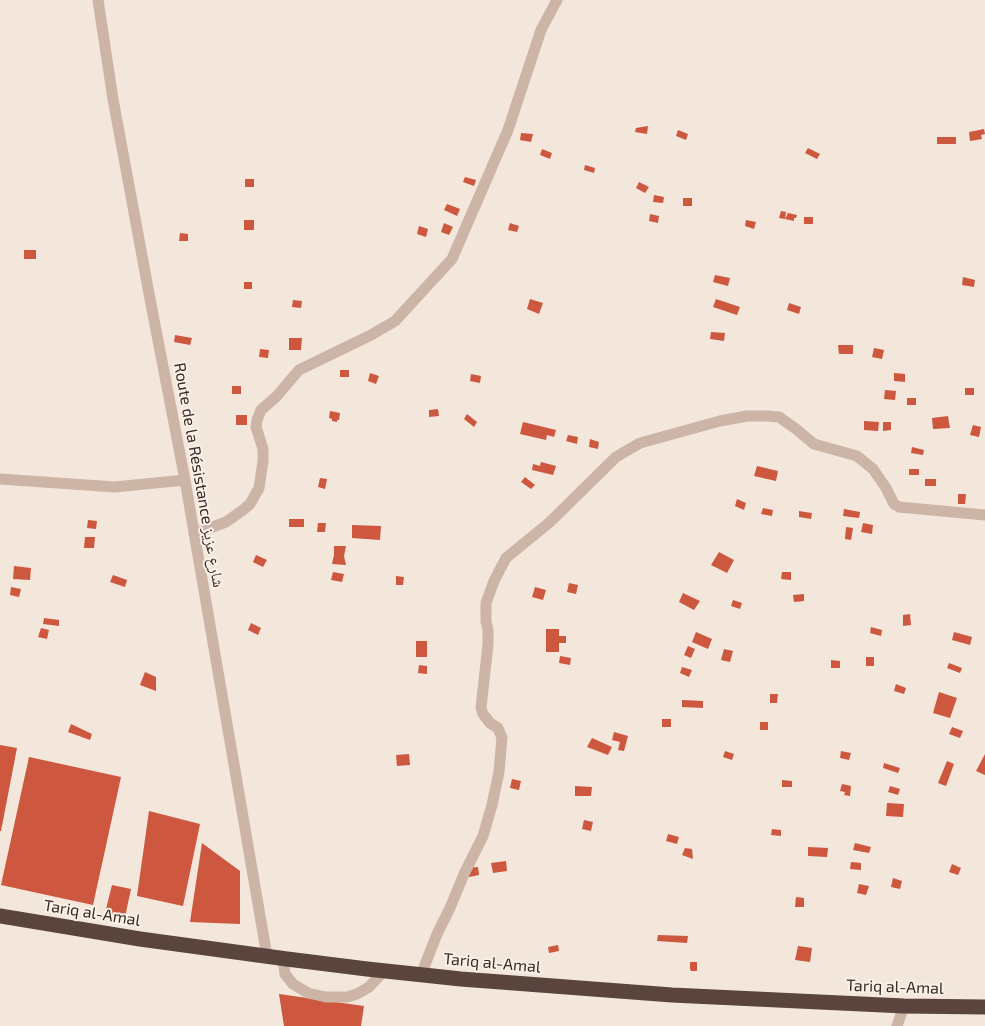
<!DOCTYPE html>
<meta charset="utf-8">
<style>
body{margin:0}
canvas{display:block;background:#f3e6da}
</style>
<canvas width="985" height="1026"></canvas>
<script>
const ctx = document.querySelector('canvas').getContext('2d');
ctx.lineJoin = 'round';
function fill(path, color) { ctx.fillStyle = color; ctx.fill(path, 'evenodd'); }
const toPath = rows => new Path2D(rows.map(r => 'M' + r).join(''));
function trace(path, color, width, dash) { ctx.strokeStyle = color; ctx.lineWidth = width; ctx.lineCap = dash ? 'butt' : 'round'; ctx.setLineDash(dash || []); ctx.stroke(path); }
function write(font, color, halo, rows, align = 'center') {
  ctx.font = font + ' "Exo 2","Noto Naskh Arabic",sans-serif'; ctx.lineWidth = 4; ctx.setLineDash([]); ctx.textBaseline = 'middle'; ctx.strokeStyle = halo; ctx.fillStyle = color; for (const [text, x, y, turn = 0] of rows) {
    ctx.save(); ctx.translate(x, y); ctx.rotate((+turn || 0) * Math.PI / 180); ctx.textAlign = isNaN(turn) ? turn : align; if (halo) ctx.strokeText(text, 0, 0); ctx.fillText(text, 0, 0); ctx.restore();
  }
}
fill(toPath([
 [648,126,647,134,635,132,636,128],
 [984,129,985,134,981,135,982,139,970,141,969,132],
 [678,130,688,134,686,140,676,136],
 [521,133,533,134,531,142,520,140],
 [937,137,956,137,956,144,937,144],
 [808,148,820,154,817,159,805,153],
 [542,149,552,153,550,159,540,155],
 [585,165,595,168,594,173,584,170],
 [465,177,476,180,474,186,463,182],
 [245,179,254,179,254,187,245,187],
 [639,182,649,187,645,193,636,188],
 [654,195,664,197,663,203,653,202],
 [683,198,692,198,692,206,683,206],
 [447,204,460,209,457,216,444,210],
 [781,211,786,212,785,219,788,213,797,215,796,218,794,218,794,221,785,219,779,218],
 [650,214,659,216,658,223,649,221],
 [804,217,813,217,813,224,804,224],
 [244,220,254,220,254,230,244,230],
 [746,220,756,222,754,229,745,226],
 [444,223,453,227,449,235,441,232],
 [510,223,519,226,517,232,508,230],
 [419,226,428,229,426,237,417,234],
 [180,233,188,234,188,241,179,241],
 [24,250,36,250,36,259,24,259],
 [715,275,730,278,728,286,713,282],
 [963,277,975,280,974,287,962,285],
 [244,282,252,282,252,289,244,289],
 [530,299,543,303,539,314,527,309],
 [716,299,740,307,737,315,713,307],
 [293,300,302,301,301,308,292,307],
 [789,303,801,307,799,314,787,310],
 [711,332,725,333,724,341,710,339],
 [175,335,192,338,190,345,174,342],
 [289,338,302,338,301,350,289,350],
 [838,345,853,345,853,354,839,354],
 [874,348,884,350,882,359,872,357],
 [260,349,269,350,268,358,259,357],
 [340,370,349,370,349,377,340,377],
 [370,373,379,376,376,384,368,381],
 [894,373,905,374,905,382,894,381],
 [471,374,481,376,480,383,470,381],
 [232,386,241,386,241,394,232,394],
 [965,388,974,388,974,395,965,395],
 [885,390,896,391,895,400,884,399],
 [907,398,916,398,916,405,907,405],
 [438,409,439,416,429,417,429,410],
 [330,411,340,413,339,420,337,420,337,422,332,421,332,419,329,418],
 [467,414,477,422,474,427,464,419],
 [236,415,247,415,247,425,236,425],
 [948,416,950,428,933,429,932,418],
 [864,421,879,422,878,431,864,430],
 [523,422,556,430,554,437,547,435,546,440,520,434],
 [883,422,891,422,891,430,883,431],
 [973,425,981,427,979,437,970,435],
 [568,435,578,437,577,444,566,441],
 [590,439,599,442,598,449,589,447],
 [912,447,924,450,923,455,911,453],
 [541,462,556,466,553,475,532,470,533,464,540,466],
 [757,466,778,471,776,481,754,476],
 [909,469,919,469,919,475,909,475],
 [525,477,535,485,531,489,521,482],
 [320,478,327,479,325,489,318,487],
 [925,479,936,479,936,486,925,486],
 [958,494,966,494,965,504,958,504],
 [737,499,746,503,744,510,735,506],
 [763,508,773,510,772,516,761,514],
 [844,509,860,512,859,518,843,516],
 [799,511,812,513,811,519,799,517],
 [289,519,304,519,304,527,289,527],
 [88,520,97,521,96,529,87,528],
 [318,523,326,523,325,532,317,532],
 [863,523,873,525,872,534,861,532],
 [352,525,381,526,380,540,352,538],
 [846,527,853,528,851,540,845,539],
 [85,537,95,537,94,548,84,548],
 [334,546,346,546,344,556,346,565,332,564,334,555],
 [719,552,734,560,727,573,711,565],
 [256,555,267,560,263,567,253,562],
 [14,566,31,568,30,580,13,579],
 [333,572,344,574,342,582,331,580],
 [782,572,791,572,791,580,781,579],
 [113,575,127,580,125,587,110,582],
 [396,576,404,577,403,585,396,585],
 [569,583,578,585,576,594,567,592],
 [11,587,21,589,19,597,10,595],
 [535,587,546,590,543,600,532,597],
 [683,593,700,601,694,610,679,602],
 [804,594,804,601,794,602,793,595],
 [733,600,742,603,740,609,731,606],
 [910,614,911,625,903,626,903,615],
 [44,618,59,620,59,626,43,624],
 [251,623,261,628,258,635,248,630],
 [871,627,882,630,881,636,870,633],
 [41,628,49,630,47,639,38,637],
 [546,629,559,629,559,636,566,636,566,643,559,643,559,652,546,652],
 [696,632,712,639,708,649,692,642],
 [954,632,972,637,970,645,952,640],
 [416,641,427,641,427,657,416,657],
 [688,646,695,649,691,658,684,655],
 [724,649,733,651,730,662,721,660],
 [560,656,571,658,570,665,559,663],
 [866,657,874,657,874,666,866,666],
 [831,660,840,661,840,668,831,668],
 [949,663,962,668,960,673,947,668],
 [419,665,427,666,427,674,418,673],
 [682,667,692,670,689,677,680,673],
 [145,672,156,677,156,691,140,685],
 [896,684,906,688,904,694,894,691],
 [939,692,957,698,950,718,933,713],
 [770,694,778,694,777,703,770,703],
 [682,700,703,701,703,708,682,707],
 [662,719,671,719,671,727,662,727],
 [760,722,768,722,768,730,760,730],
 [71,724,92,734,90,740,68,732],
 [952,727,963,731,960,738,949,734],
 [614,732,628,736,624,751,618,750,620,742,612,740],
 [592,738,612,747,608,755,587,747],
 [0,745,17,748,1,831,0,831],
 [725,751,734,754,732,760,723,757],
 [841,751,851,753,849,760,840,758],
 [409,754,410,765,397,766,396,755],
 [985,754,985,775,976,771],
 [29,757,121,777,93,905,1,885],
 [947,761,954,764,946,786,938,783],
 [884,763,900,768,898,773,883,768],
 [512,779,521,781,519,790,510,788],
 [782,780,792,781,792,787,782,787],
 [842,784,851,786,850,796,844,795,845,792,840,791],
 [575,786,592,787,591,796,575,796],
 [890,786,900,789,898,795,888,792],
 [887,803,904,804,903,817,886,816],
 [149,811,200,824,183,906,137,896],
 [584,820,593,822,591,831,582,829],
 [772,829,781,830,781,836,771,835],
 [668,834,679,837,677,844,666,841],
 [202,843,240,871,240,924,190,922],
 [855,843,871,847,869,853,853,850],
 [808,847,828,848,827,857,808,856],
 [685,848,692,849,693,859,682,855],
 [506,861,507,871,493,873,491,863],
 [851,862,861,863,861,870,850,869],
 [952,864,961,868,958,875,949,872],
 [478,867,479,875,469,877,467,868],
 [893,878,902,881,900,889,891,887],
 [859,884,869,886,866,895,857,893],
 [112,885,131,889,125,917,105,913],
 [796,897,804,898,804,907,795,907],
 [658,935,688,936,687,943,657,941],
 [558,945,559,951,549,953,548,947],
 [798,946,812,948,810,962,795,960],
 [690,962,697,962,697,971,691,971,690,969],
 [279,994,364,1006,361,1026,284,1026]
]), '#cd573f');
trace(toPath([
 [98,0,113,99,150,299,185,480,267,956],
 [0,479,115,487,185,480],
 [194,534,226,522,243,510,250,504,259,488,263,461,263,449,256,427,257,420,261,410,276,397,299,370,371,335,395,321,452,259,508,130,541,30,557,0],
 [283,959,285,974,293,984,308,993,326,997,347,997,357,994,369,987,384,971],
 [421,975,437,934,450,908,464,874,483,836,492,805,499,772,502,738,498,728,490,723,483,714,481,708,488,644,488,630,486,622,486,603,494,581,506,558,550,522,616,457,640,443,720,421,747,416,768,416,779,417,796,429,814,444,857,456,873,469,886,488,894,504,899,507,985,515],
 [897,1026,904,1006]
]), '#ccb4a6', 11);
trace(toPath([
 [0,916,140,939,287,959,367,969,461,979,672,995,904,1006,985,1007]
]), '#59443e', 15);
write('16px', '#372b27', '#faf0e7', [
 ["Route de la Résistance شارع عزيز",199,475,80],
 ["Tariq al-Amal",92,913,9],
 ["Tariq al-Amal",492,963,5],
 ["Tariq al-Amal",895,987,2]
]);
</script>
